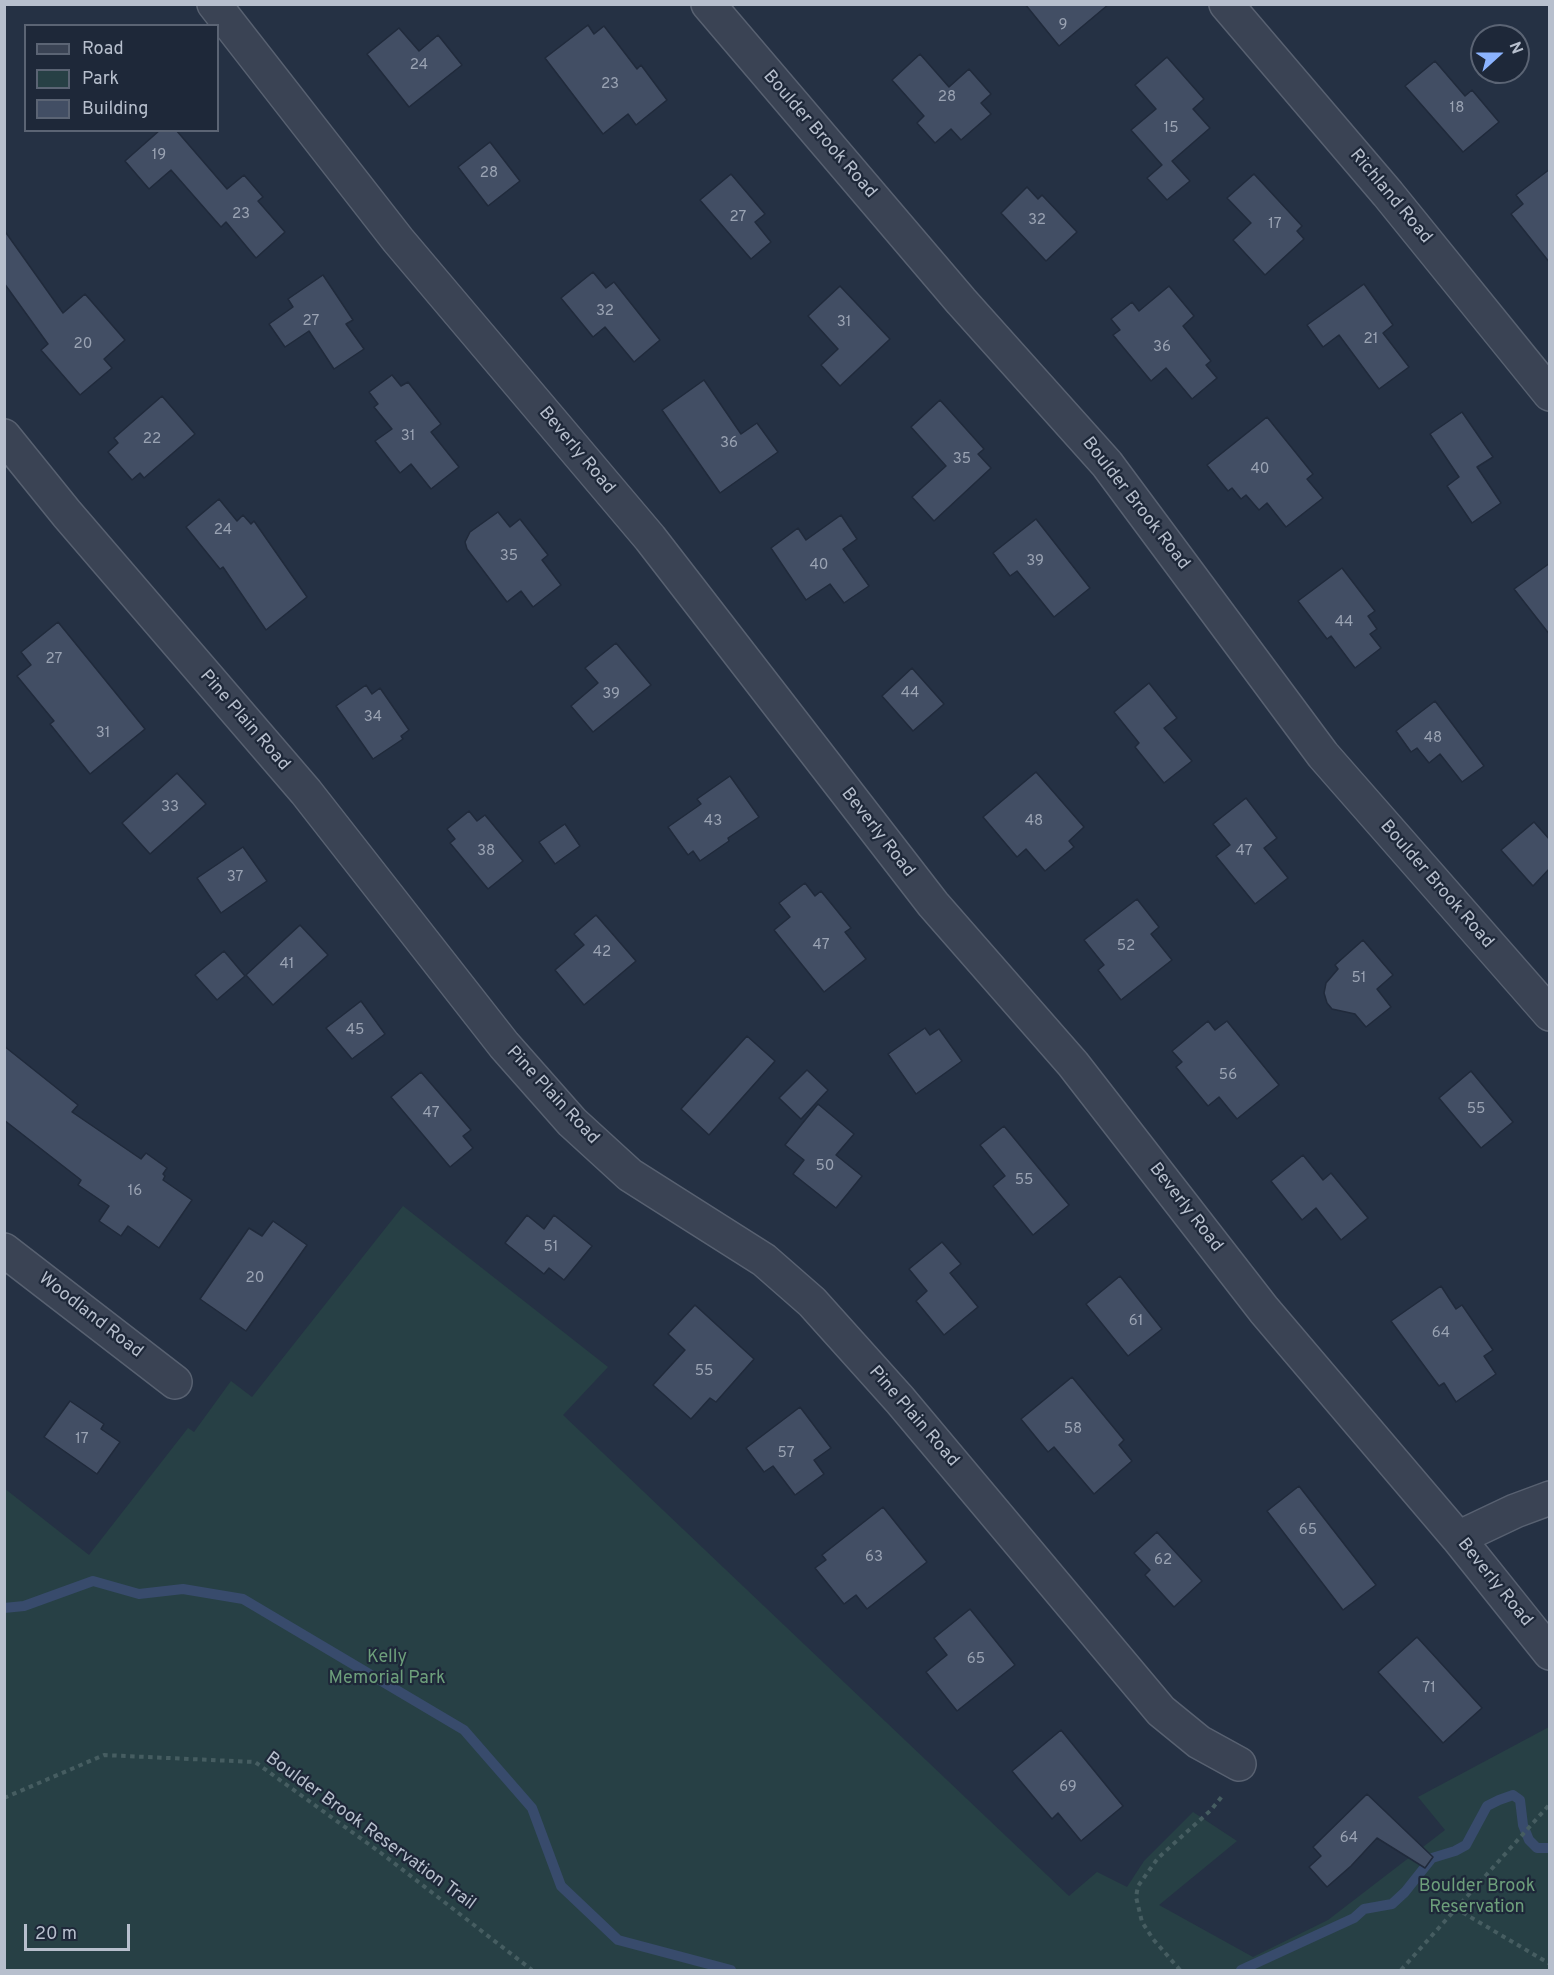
<!DOCTYPE html>
<style>
body{margin:0}
#map{position:relative;width:1554px;height:1975px;overflow:hidden;background:#253144;font-family:Overpass,sans-serif}
canvas{display:block}
.frame{position:absolute;inset:0;border:6px solid #b7bfcd;pointer-events:none}
.legend{position:absolute;left:24px;top:24px;width:195px;height:108px;box-sizing:border-box;background:#1e2839;border:2px solid #5b6474;margin:0;padding:8px 10px;list-style:none;font-size:18px;color:#b7bfcd}
.legend li{display:flex;align-items:center;gap:12px;height:30px}
.legend b{width:30px;border:2px solid #5b6474}
.north{position:absolute;left:1470px;top:24px;width:60px;height:60px;box-sizing:border-box;background:#1e2839;border:2px solid #5b6474;border-radius:50%;rotate:69deg;font-size:16px;font-weight:700;line-height:24px;text-align:center;color:#b7bfcd}
.north::after{content:'';display:block;margin:auto;width:21px;height:27px;background:#8bb3fe;clip-path:polygon(50% 0,100% 100%,50% 72%,0 100%)}
.scale{position:absolute;left:24px;top:1924px;width:106px;height:27px;box-sizing:border-box;border:3px solid #b7bfcd;border-top:0;padding-left:8px;font-size:18px;line-height:21px;white-space:nowrap;color:#b7bfcd;-webkit-text-stroke:4px #1e2839;paint-order:stroke}
</style>
<div id="map">
<canvas width="1554" height="1975"></canvas>
<div class="frame"></div>
<ul class="legend">
<li><b style="height:8px;background:#3a4354"></b>Road</li>
<li><b style="height:16px;background:#274045"></b>Park</li>
<li><b style="height:16px;background:#424e64"></b>Building</li>
</ul>
<div class="north">N</div>
<div class="scale">20 m</div>
</div>
<script>
const ctx = document.querySelector('canvas').getContext('2d');
ctx.lineJoin = 'round';
function fill(path, color) { ctx.fillStyle = color; ctx.fill(path, 'evenodd'); }
const toPath = rows => new Path2D(rows.map(r => 'M' + r).join(''));
function trace(path, color, width, dash) { ctx.strokeStyle = color; ctx.lineWidth = width; ctx.lineCap = dash ? 'butt' : 'round'; ctx.setLineDash(dash || []); ctx.stroke(path); }
function write(font, color, halo, rows, align = 'center') {
  ctx.font = font + ' Overpass,sans-serif'; ctx.lineWidth = 4.5; ctx.setLineDash([]); ctx.textBaseline = 'middle'; ctx.strokeStyle = halo; ctx.fillStyle = color; for (const [text, x, y, turn = 0] of rows) {
    ctx.save(); ctx.translate(x, y); ctx.rotate((+turn || 0) * Math.PI / 180); ctx.textAlign = isNaN(turn) ? turn : align; if (halo) ctx.strokeText(text, 0, 0); ctx.fillText(text, 0, 0); ctx.restore();
  }
}
fill(toPath([
 [403,1206,608,1367,563,1415,1069,1896,1097,1872,1127,1887,1144,1861,1193,1812,1237,1841,1159,1905,1253,1957,1328,1920,1445,1830,1418,1797,1549,1727,1549,1970,5,1970,4,1488,89,1555,188,1428,194,1432,231,1381,252,1397]
]), '#274045');
trace(toPath([
 [4,1608,24,1606,93,1581,139,1594,183,1589,243,1599,464,1730,532,1808,561,1886,618,1940,731,1970],
 [1241,1970,1354,1918,1364,1909,1392,1904,1405,1892,1432,1858,1455,1851,1466,1845,1487,1806,1499,1800,1513,1795,1520,1800,1523,1825,1529,1840,1537,1848,1550,1848]
]), '#384b6c', 10);
const building = toPath([
 [1025,4,1109,4,1059,46,1025,4],
 [588,25,594,34,604,26,637,69,641,65,667,100,636,125,628,114,603,134,545,58,588,25],
 [399,28,419,51,438,35,462,65,409,107,367,54,399,28],
 [920,54,949,87,969,69,991,94,981,103,991,114,961,140,951,129,935,143,917,123,924,116,892,80,920,54],
 [1167,57,1204,99,1193,109,1210,128,1172,161,1190,181,1167,200,1147,178,1162,165,1131,130,1156,109,1135,85,1167,57],
 [1435,61,1465,96,1472,90,1499,122,1463,152,1405,86,1435,61],
 [160,130,176,130,227,189,244,175,263,197,258,201,285,232,256,258,226,222,221,227,171,170,149,189,125,161,160,130],
 [490,142,520,181,488,206,458,167,490,142],
 [1550,169,1550,263,1511,214,1523,204,1516,195,1550,169],
 [731,174,765,214,755,222,771,242,751,259,700,200,731,174],
 [1254,174,1302,226,1297,231,1304,239,1265,275,1233,240,1251,223,1227,198,1254,174],
 [1027,187,1038,199,1042,195,1077,232,1046,261,1001,213,1027,187],
 [4,230,63,313,85,294,125,340,104,359,112,368,80,395,41,350,48,344,4,283,4,230],
 [593,272,606,288,614,282,660,340,634,362,605,327,593,337,561,298,593,272],
 [323,275,353,320,346,324,364,349,334,369,309,331,285,347,269,324,293,307,288,299,323,275],
 [1364,284,1393,325,1383,333,1409,367,1379,389,1339,335,1323,347,1307,325,1364,284],
 [840,286,890,339,840,386,821,365,838,349,808,316,840,286],
 [1169,286,1194,316,1183,326,1211,361,1206,365,1217,378,1192,399,1166,368,1151,381,1113,335,1120,330,1111,319,1132,302,1139,311,1169,286],
 [392,375,401,386,408,382,441,424,431,432,459,467,431,489,411,464,400,473,375,441,392,429,374,407,378,404,369,392,392,375],
 [704,380,741,434,757,423,778,452,720,493,662,410,704,380],
 [162,396,195,434,144,478,140,473,132,480,108,452,118,443,114,438,162,396],
 [940,400,984,449,978,454,991,468,934,521,912,497,946,466,911,427,940,400],
 [1462,412,1493,457,1477,467,1501,503,1472,523,1447,486,1459,477,1430,434,1462,412],
 [1267,417,1313,474,1307,479,1323,498,1286,527,1267,503,1259,510,1246,495,1241,499,1232,488,1228,491,1207,465,1267,417],
 [219,499,237,521,243,515,251,524,254,521,307,597,266,630,223,567,220,569,186,527,219,499],
 [498,512,510,527,520,519,548,555,542,560,561,585,533,607,521,591,507,602,467,549,465,542,470,532,498,512],
 [841,515,857,539,843,549,869,586,844,603,830,584,806,600,771,548,798,528,806,540,841,515],
 [1036,519,1090,588,1054,617,1017,571,1010,576,993,553,1036,519],
 [1550,563,1550,635,1514,589,1550,563],
 [1342,568,1375,611,1368,616,1377,629,1370,634,1381,648,1355,668,1331,636,1327,639,1298,601,1342,568],
 [58,622,145,729,90,774,50,724,54,721,17,676,31,665,21,652,58,622],
 [616,643,651,685,593,732,571,706,598,683,585,668,616,643],
 [912,668,944,704,913,731,882,696,912,668],
 [1149,683,1177,718,1164,728,1192,761,1164,783,1135,747,1139,743,1114,712,1149,683],
 [366,685,372,694,380,688,409,730,401,736,403,739,373,759,336,706,366,685],
 [1435,701,1484,766,1462,782,1440,754,1429,763,1417,748,1411,752,1396,731,1435,701],
 [1036,772,1084,827,1069,841,1074,847,1045,871,1026,849,1017,857,983,817,1036,772],
 [177,773,206,804,150,854,122,823,177,773],
 [730,776,759,817,728,838,729,841,700,861,693,851,688,855,668,827,701,804,697,799,730,776],
 [1246,798,1277,838,1264,848,1288,878,1255,904,1216,856,1230,845,1213,824,1246,798],
 [469,811,477,821,485,815,523,861,488,889,450,843,455,839,447,829,469,811],
 [1534,822,1550,840,1550,868,1533,886,1501,850,1534,822],
 [565,824,580,846,555,864,539,842,565,824],
 [243,847,267,881,221,913,197,878,243,847],
 [805,883,815,896,821,891,851,928,845,932,866,959,824,992,774,930,790,917,779,903,805,883],
 [1137,899,1159,927,1151,934,1172,960,1121,1000,1098,970,1104,965,1084,940,1137,899],
 [596,915,636,961,584,1005,555,970,584,945,574,934,596,915],
 [300,925,328,955,273,1005,246,975,300,925],
 [1363,940,1393,975,1377,989,1391,1007,1366,1027,1355,1014,1332,1009,1327,1003,1324,993,1326,983,1338,969,1335,965,1363,940],
 [224,951,245,976,217,1000,195,975,224,951],
 [361,1001,385,1034,352,1059,326,1028,361,1001],
 [1208,1021,1215,1030,1227,1021,1279,1085,1237,1119,1219,1097,1208,1106,1176,1067,1182,1062,1172,1051,1208,1021],
 [925,1028,930,1035,939,1029,962,1061,916,1094,888,1054,925,1028],
 [747,1036,775,1061,709,1135,681,1109,747,1036],
 [4,1046,78,1105,72,1112,141,1159,146,1153,167,1168,163,1174,165,1176,163,1180,192,1200,159,1248,128,1226,121,1236,99,1221,109,1206,78,1185,81,1180,4,1120,4,1046],
 [807,1070,828,1090,801,1119,779,1098,807,1070],
 [1471,1071,1513,1122,1481,1148,1439,1098,1471,1071],
 [421,1072,471,1130,463,1136,473,1148,450,1167,391,1097,421,1072],
 [818,1104,854,1134,836,1155,862,1176,836,1208,793,1174,804,1160,785,1145,818,1104],
 [1004,1126,1069,1205,1033,1235,993,1186,1005,1176,980,1145,1004,1126],
 [1303,1155,1323,1180,1331,1173,1368,1218,1341,1240,1316,1208,1302,1220,1271,1181,1303,1155],
 [527,1215,544,1229,554,1215,592,1246,564,1280,549,1268,544,1274,505,1243,527,1215],
 [273,1221,307,1245,246,1331,200,1299,249,1228,262,1236,273,1221],
 [942,1242,961,1264,950,1273,978,1307,944,1335,916,1301,927,1291,909,1269,942,1242],
 [1120,1276,1162,1329,1128,1356,1086,1304,1120,1276],
 [1441,1286,1456,1309,1462,1305,1493,1350,1484,1356,1496,1374,1456,1402,1444,1383,1439,1386,1391,1321,1441,1286],
 [695,1305,754,1359,716,1402,710,1398,691,1419,653,1385,685,1350,668,1334,695,1305],
 [1072,1377,1124,1440,1119,1445,1132,1461,1094,1494,1054,1447,1048,1452,1021,1419,1072,1377],
 [70,1401,104,1424,101,1429,120,1442,97,1474,44,1437,70,1401],
 [800,1407,831,1448,814,1460,824,1474,795,1495,773,1466,764,1472,746,1448,800,1407],
 [1299,1486,1376,1585,1343,1610,1267,1511,1299,1486],
 [883,1507,927,1562,867,1609,856,1595,844,1604,815,1568,826,1560,822,1555,883,1507],
 [1157,1532,1202,1581,1174,1607,1145,1575,1150,1570,1134,1553,1157,1532],
 [970,1609,1015,1665,957,1711,926,1672,947,1655,934,1638,970,1609],
 [1417,1637,1482,1708,1443,1743,1378,1672,1417,1637],
 [1061,1730,1123,1806,1081,1841,1058,1813,1052,1819,1012,1771,1061,1730],
 [1367,1794,1433,1857,1425,1868,1377,1838,1351,1866,1327,1887,1309,1867,1321,1856,1313,1847,1367,1794]
]);
fill(building, '#424e64');
trace(building, '#202a3b', 1.5);
const minor = toPath([
 [214,4,398,240,650,538,933,904,1073,1064,1264,1310,1458,1538,1550,1653],
 [708,4,961,301,1107,464,1323,755,1550,1014],
 [1226,4,1388,194,1550,394],
 [4,436,67,514,306,792,504,1045,572,1122,630,1175,764,1260,812,1302,900,1400,1161,1711,1199,1742,1239,1764],
 [4,1250,175,1382],
 [1458,1538,1515,1511,1550,1498]
]);
trace(minor, '#586171', 36);
trace(toPath([
 [4,1798,104,1755,255,1762,381,1853,532,1970],
 [1455,1908,1550,1964],
 [1180,1970,1153,1939,1142,1922,1136,1897,1138,1886,1158,1858,1211,1810,1224,1794],
 [1401,1970,1550,1804]
]), '#465d61', 4, [4.5, 4.5]);
trace(minor, '#3a4354', 33);
write('15px', '#9aa3b3', null, [
 ["9",1063,26],
 ["24",419,66],
 ["23",610,85],
 ["28",947,98],
 ["18",1457,109],
 ["15",1171,129],
 ["19",159,156],
 ["28",489,174],
 ["23",241,215],
 ["27",738,218],
 ["32",1037,221],
 ["17",1275,225],
 ["32",605,312],
 ["27",311,322],
 ["31",844,323],
 ["21",1371,340],
 ["20",83,345],
 ["36",1162,348],
 ["31",408,437],
 ["22",152,440],
 ["36",729,444],
 ["35",962,460],
 ["40",1260,470],
 ["24",223,531],
 ["35",509,557],
 ["39",1035,562],
 ["40",819,566],
 ["44",1344,623],
 ["27",54,660],
 ["44",910,694],
 ["39",611,695],
 ["34",373,718],
 ["31",103,734],
 ["48",1433,739],
 ["33",170,808],
 ["43",713,822],
 ["48",1034,822],
 ["38",486,852],
 ["47",1244,852],
 ["37",235,878],
 ["47",821,946],
 ["52",1126,947],
 ["42",602,953],
 ["41",287,965],
 ["51",1359,979],
 ["45",355,1031],
 ["56",1228,1076],
 ["55",1476,1110],
 ["47",431,1114],
 ["50",825,1167],
 ["55",1024,1181],
 ["16",135,1192],
 ["51",551,1248],
 ["20",255,1279],
 ["61",1136,1322],
 ["64",1441,1334],
 ["55",704,1372],
 ["58",1073,1430],
 ["17",82,1440],
 ["57",786,1454],
 ["65",1308,1531],
 ["63",874,1558],
 ["62",1163,1561],
 ["65",976,1660],
 ["71",1429,1689],
 ["69",1068,1788],
 ["64",1349,1839]
]);
write('18px', '#b7bfcd', '#1e2839', [
 ["Boulder Brook Road",819,135,49],
 ["Richland Road",1390,197,50],
 ["Beverly Road",576,451,50],
 ["Boulder Brook Road",1135,504,52],
 ["Pine Plain Road",244,721,49],
 ["Beverly Road",877,833,52],
 ["Boulder Brook Road",1436,885,49],
 ["Pine Plain Road",552,1096,47],
 ["Beverly Road",1185,1208,52],
 ["Woodland Road",90,1316,38],
 ["Pine Plain Road",913,1417,49],
 ["Beverly Road",1494,1583,51],
 ["Boulder Brook Reservation Trail",370,1832,36]
]);
write('18px', '#6d9f7b', '#1e2839', [
 ["Kelly",387,1658],
 ["Memorial Park",387,1679],
 ["Boulder Brook",1477,1887],
 ["Reservation",1477,1908]
]);
</script>
